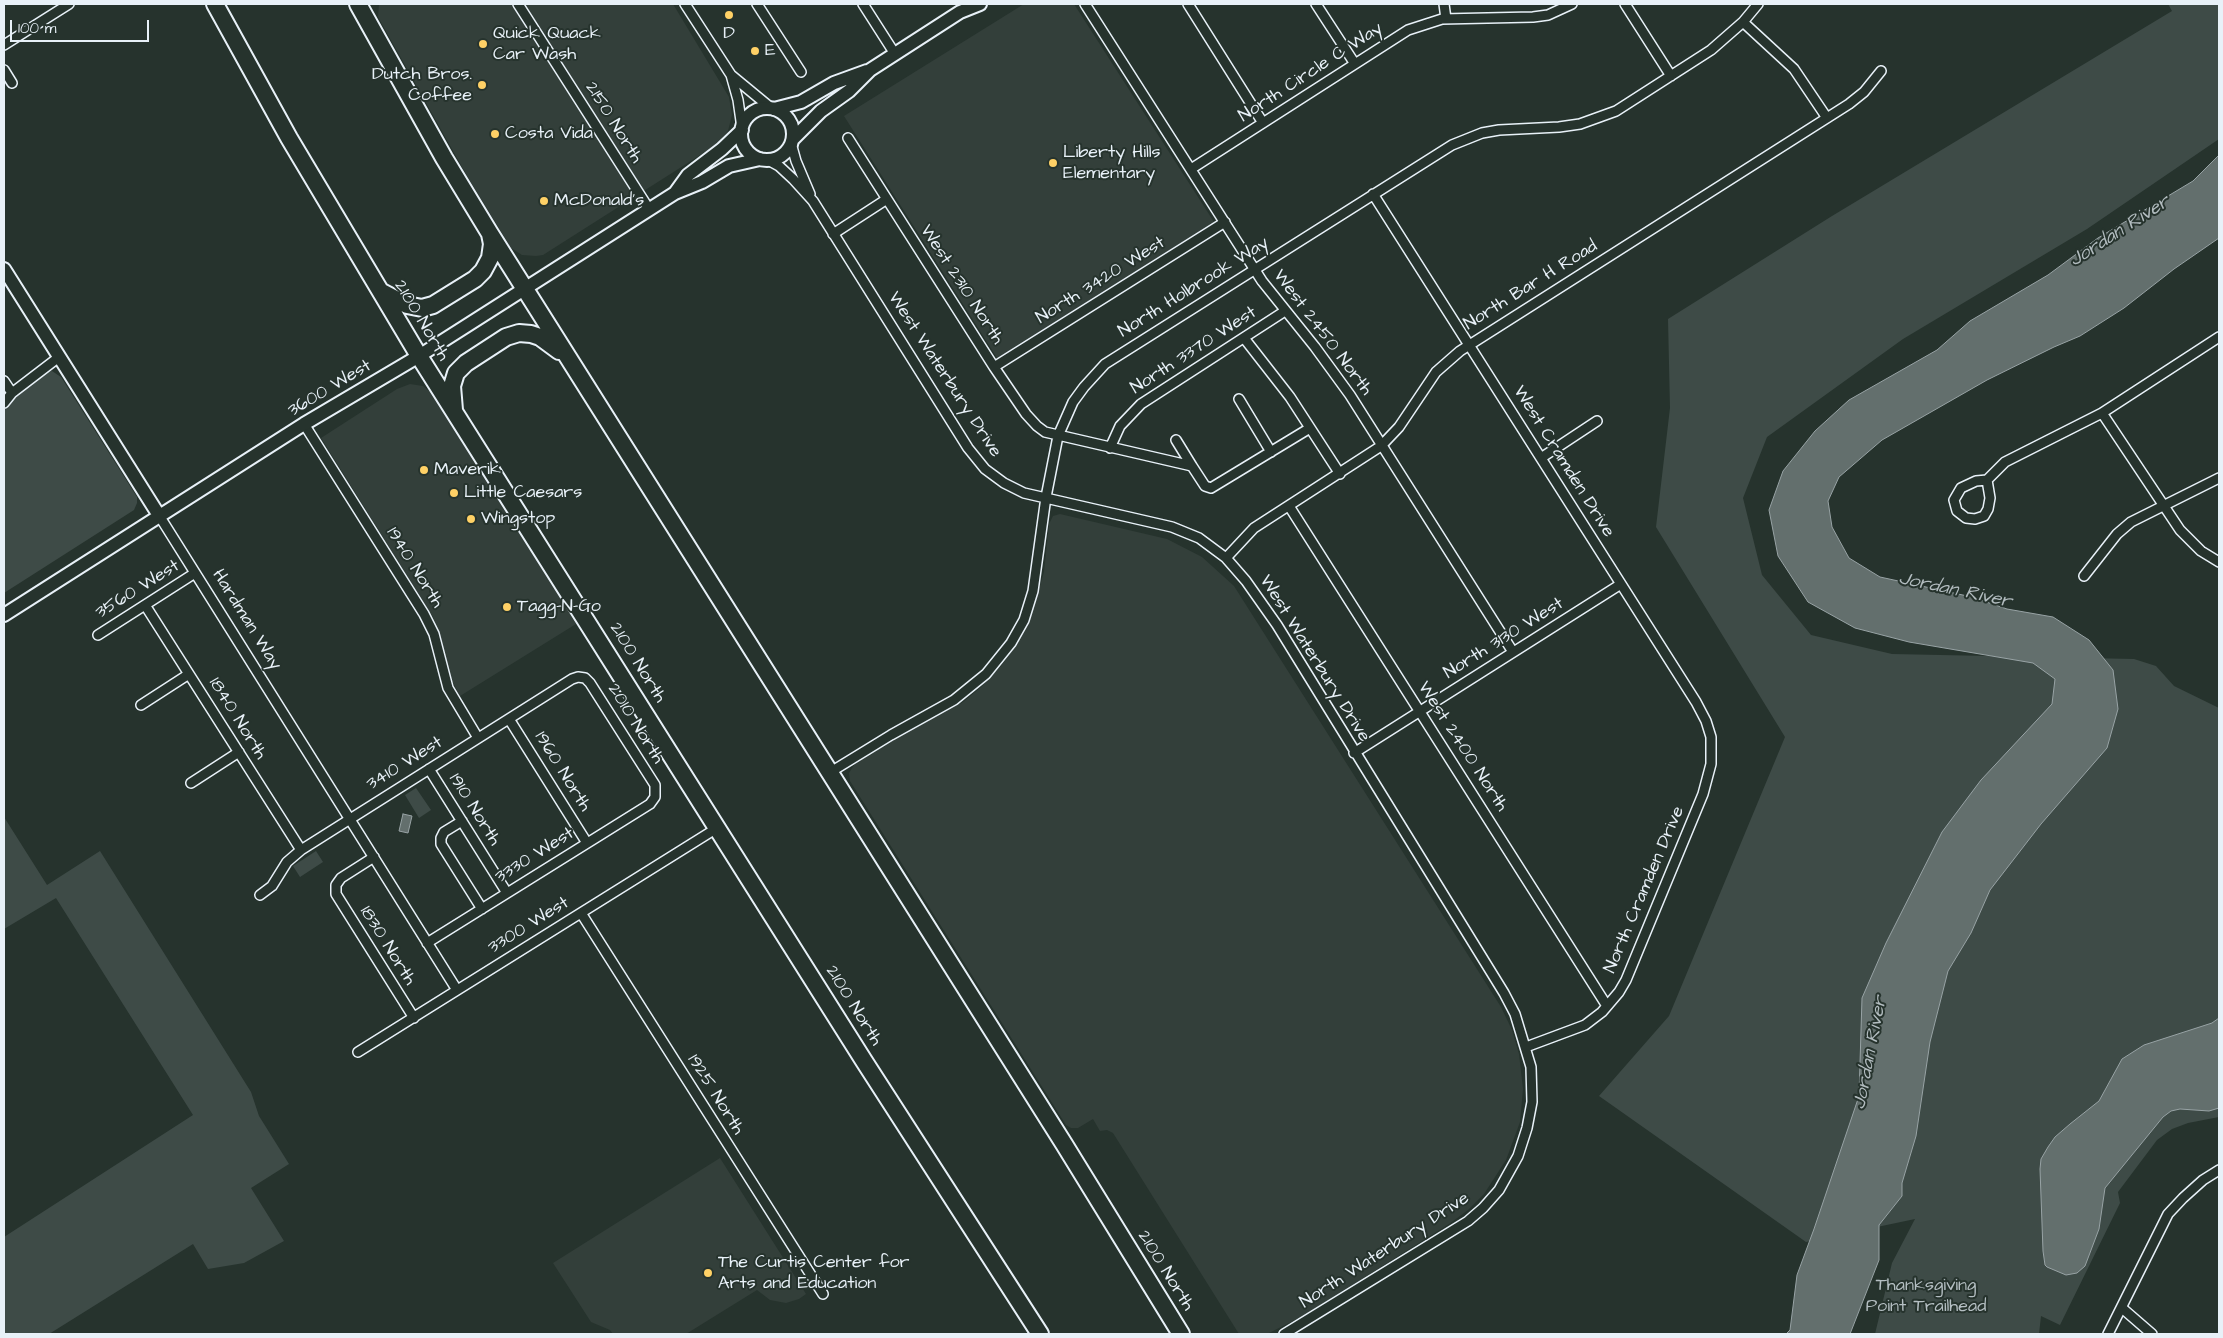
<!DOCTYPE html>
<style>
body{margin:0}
#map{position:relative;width:2223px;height:1338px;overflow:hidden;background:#26332d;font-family:"Architects Daughter",sans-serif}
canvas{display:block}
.frame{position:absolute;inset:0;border:5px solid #e8f1f8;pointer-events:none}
.scale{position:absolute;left:10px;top:20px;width:139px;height:22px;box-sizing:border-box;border:2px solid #e8f1f8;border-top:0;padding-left:6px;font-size:15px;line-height:18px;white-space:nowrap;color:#e8f1f8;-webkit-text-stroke:4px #26332d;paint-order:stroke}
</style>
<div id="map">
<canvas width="2223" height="1338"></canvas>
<div class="frame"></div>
<div class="scale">100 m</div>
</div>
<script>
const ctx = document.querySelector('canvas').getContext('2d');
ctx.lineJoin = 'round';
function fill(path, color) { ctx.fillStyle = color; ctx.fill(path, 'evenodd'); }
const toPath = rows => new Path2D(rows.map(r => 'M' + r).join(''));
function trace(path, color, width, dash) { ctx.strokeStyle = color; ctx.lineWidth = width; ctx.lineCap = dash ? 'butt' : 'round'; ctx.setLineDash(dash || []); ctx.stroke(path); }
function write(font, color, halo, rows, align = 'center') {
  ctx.font = font + ' "Architects Daughter",sans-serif'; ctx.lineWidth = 4; ctx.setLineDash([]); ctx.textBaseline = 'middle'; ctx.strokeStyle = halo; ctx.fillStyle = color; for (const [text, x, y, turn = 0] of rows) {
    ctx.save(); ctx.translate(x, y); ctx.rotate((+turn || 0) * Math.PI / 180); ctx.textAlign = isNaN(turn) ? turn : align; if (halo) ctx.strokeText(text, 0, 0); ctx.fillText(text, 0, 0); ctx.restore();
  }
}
fill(toPath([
 [379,4,673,4,729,97,732,115,728,131,716,145,543,255,536,256,522,255,511,248,467,176,378,17],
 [1024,4,1074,4,1214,222,997,358,844,116],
 [410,384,423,386,434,395,558,592,576,624,460,696,449,675,442,642,433,617,321,438,397,389],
 [1060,514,1167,539,1202,557,1234,586,1501,1007,1512,1030,1519,1054,1523,1089,1520,1122,1506,1160,1484,1194,1468,1210,1449,1224,1303,1316,1267,1334,1239,1334,1113,1133,1107,1130,1100,1131,1093,1119,1078,1128,1071,1128,1066,1125,850,781,849,773,854,765,900,736,963,702,980,688,1001,666,1017,644,1031,616,1044,572,1049,524,1053,516],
 [720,1158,806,1294,799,1299,786,1303,770,1300,757,1290,686,1334,613,1334,610,1330,591,1322,553,1263]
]), '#333f3a');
fill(toPath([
 [2168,4,2219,4,2219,139,2087,229,1903,339,1767,437,1743,498,1762,575,1811,635,1892,654,2134,659,2156,666,2174,686,2219,708,2219,1117,2188,1123,2172,1129,2157,1140,2118,1192,2120,1203,2060,1325,2041,1316,2039,1334,1875,1334,1892,1263,1915,1219,1806,1242,1599,1096,1669,1016,1785,737,1656,527,1670,408,1668,319,1832,216,2172,11],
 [52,371,61,377,137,497,137,503,134,510,4,593,4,408,14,397,45,373],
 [416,788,431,810,419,818,405,795],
 [4,817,47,885,100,851,251,1092,259,1116,289,1164,251,1188,284,1241,244,1263,208,1269,193,1244,49,1334,4,1334,4,1237,193,1115,56,898,4,929],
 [316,851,323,862,300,877,293,866]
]), '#3e4b47');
const water = toPath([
 [2219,155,2219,238,2174,269,2124,308,2080,336,2054,347,1987,380,1882,440,1839,477,1828,501,1832,527,1849,558,1880,577,1972,597,2007,609,2053,617,2089,640,2113,670,2118,709,2107,748,2041,824,1990,890,1971,933,1948,971,1930,1042,1916,1136,1902,1183,1902,1196,1879,1225,1879,1260,1850,1334,1786,1334,1790,1330,1797,1275,1814,1229,1859,1096,1862,998,1886,943,1942,832,1981,780,2052,704,2055,679,2033,663,1909,642,1855,628,1808,602,1778,556,1769,510,1783,471,1815,431,1849,400,1937,350,1970,321,2048,275,2098,238,2193,181,2219,155],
 [403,814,412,816,408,833,399,831,403,814],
 [2219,1018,2219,1108,2209,1111,2180,1109,2171,1111,2163,1117,2105,1188,2099,1229,2085,1266,2077,1273,2066,1275,2047,1267,2045,1265,2043,1251,2040,1169,2041,1159,2048,1147,2055,1137,2070,1124,2099,1101,2122,1059,2144,1045,2212,1023,2219,1018]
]);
fill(water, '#636f6d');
trace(water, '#98a3a5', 1);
const street = toPath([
 [518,4,649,209],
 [685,4,731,75,738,100,742,128],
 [757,4,801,72],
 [863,4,895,54],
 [1085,4,1262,281,1315,347,1350,395,1513,652],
 [1188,4,1263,123],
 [1316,4,1355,64],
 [1444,4,1446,19],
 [1625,4,1671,76],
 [1743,22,1794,69,1827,118],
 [4,45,69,4],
 [4,70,12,83],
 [731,75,771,108],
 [848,138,994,367,1026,414,1037,426,1045,432,1192,466,1205,486,1211,488,1310,428],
 [791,143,796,161,810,194],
 [768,160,779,166,793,179,813,201,968,448,985,469,1004,483,1024,493,1172,527,1199,538,1226,558,1246,581,1277,625,1504,993,1515,1014,1531,1067,1532,1102,1527,1128,1518,1156,1499,1190,1483,1208,1468,1221,1284,1334],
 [1191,169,1408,30,1442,19,1533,17,1548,15,1572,4],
 [1373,194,1696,702,1706,721,1711,737,1711,764,1703,794,1626,980,1619,992,1602,1012,1585,1025,1526,1047],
 [833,234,887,199],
 [1244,338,1290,397,1340,474],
 [994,367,1225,222],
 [4,381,12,393],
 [1239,399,1271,452],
 [4,403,12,393,59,357],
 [2102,413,2180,530,2201,551,2219,562],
 [304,424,424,614,434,634,448,688,478,738],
 [1176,440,1192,466],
 [1110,448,1120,426,1141,404,1285,311],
 [1541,458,1597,421],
 [1987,480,1976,481,1961,488,1954,500,1957,511,1966,518,1975,519,1984,516,1988,509,1990,498,1987,480,2005,462,2102,413,2219,337],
 [1289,506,1607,1006],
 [160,517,457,990],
 [1226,558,1254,528,1381,446,1399,427,1436,372,1460,351,1849,104,1864,92,1881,71],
 [2084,576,2117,534,2131,522,2219,478],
 [145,605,301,850],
 [98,635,195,573],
 [141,705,189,674],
 [509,719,587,843],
 [1354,753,1621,584],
 [429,769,507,893],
 [829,773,891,735,954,700,986,674,1011,643,1024,620,1033,591,1046,497,1058,436,1073,402,1084,387,1105,364,1452,145,1482,133,1499,130,1559,127,1580,124,1616,111,1711,50,1743,22,1758,4],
 [191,783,239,752],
 [462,821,444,832,441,838,441,844,482,909],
 [374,857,341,878,336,885,336,894,414,1018],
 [260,895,272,886,287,862,301,850,572,679,578,677,585,678,590,683,655,785,655,797,650,804,427,943],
 [581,913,823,1294],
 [358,1052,717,828],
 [2122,1308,2152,1334],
 [2108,1334,2168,1214,2183,1198,2203,1180,2219,1170]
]);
const secondary = toPath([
 '741 134a26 26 0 1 1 52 0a26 26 0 1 1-52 0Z',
 [774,109,801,102,834,83,867,71],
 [793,139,821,111,849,91,870,70,960,12,980,4],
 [675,193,688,175,722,149,742,130],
 [4,269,160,517],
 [4,615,304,424,419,356,675,193,702,182,729,166,760,159]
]);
const highway = toPath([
 [215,4,289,138,419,356,864,1061,1040,1334],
 [358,4,444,158,489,232,1064,1144,1181,1334],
 [382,292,407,305,422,308,433,305,475,279,483,271,490,258,492,244,490,234],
 [454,410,452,386,456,373,466,363,506,337,519,333,531,334,540,337,559,351]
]);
trace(street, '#e8f1f8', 12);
trace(secondary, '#e8f1f8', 16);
trace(highway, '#e8f1f8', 20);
trace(street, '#26332d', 9);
trace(secondary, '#26332d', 12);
trace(highway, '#26332d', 16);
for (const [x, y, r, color] of [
 [729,15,5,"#ffd166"],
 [483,44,5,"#ffd166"],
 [755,51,5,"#ffd166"],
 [482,85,5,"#ffd166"],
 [495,134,5,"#ffd166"],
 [1053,163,5,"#ffd166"],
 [544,201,5,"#ffd166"],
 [424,470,5,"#ffd166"],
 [454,493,5,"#ffd166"],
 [471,519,5,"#ffd166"],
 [507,607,5,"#ffd166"],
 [708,1273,5,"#ffd166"]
]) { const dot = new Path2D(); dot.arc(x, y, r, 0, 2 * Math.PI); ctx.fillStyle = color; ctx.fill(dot); trace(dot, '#26332d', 2); }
write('18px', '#e8f1f8', '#26332d', [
 ["Quick Quack",493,34],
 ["Car Wash",493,55],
 ["D",729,34,"center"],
 ["E",765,51],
 ["Dutch Bros.",472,75,"right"],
 ["Coffee",472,96,"right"],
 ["Costa Vida",505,134],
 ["Liberty Hills",1063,153],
 ["Elementary",1063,174],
 ["McDonald's",554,201],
 ["Maverik",434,470],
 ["Little Caesars",464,493],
 ["Wingstop",481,519],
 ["Tagg-N-Go",517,607],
 ["The Curtis Center for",718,1263],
 ["Arts and Education",718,1284]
], 'left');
write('18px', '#e8f1f8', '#26332d', [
 ["North Circle C Way",1311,73,-33],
 ["2150 North",613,123,58],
 ["North 3420 West",1101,281,-32],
 ["West 2310 North",961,285,57],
 ["North Bar H Road",1531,286,-32],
 ["North Holbrook Way",1194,288,-32],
 ["2100 North",421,321,59],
 ["West 2450 North",1322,333,53],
 ["North 3370 West",1194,351,-33],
 ["West Waterbury Drive",944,375,57],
 ["3600 West",330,389,-31],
 ["West Cramden Drive",1563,462,58],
 ["1940 North",414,568,58],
 ["3560 West",138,590,-32],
 ["Hardman Way",246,620,58],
 ["North 3130 West",1504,639,-32],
 ["West Waterbury Drive",1314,659,58],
 ["2100 North",637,663,58],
 ["1840 North",237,719,58],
 ["2010 North",635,724,58],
 ["West 2400 North",1462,747,57],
 ["3410 West",405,764,-32],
 ["1960 North",562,772,58],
 ["1910 North",474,810,58],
 ["3330 West",535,856,-32],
 ["North Cramden Drive",1645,890,-67],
 ["3300 West",529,926,-32],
 ["1830 North",387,946,58],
 ["2100 North",853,1006,58],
 ["1925 North",715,1095,58],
 ["North Waterbury Drive",1385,1251,-33],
 ["2100 North",1165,1271,58]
]);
write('18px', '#b5bfc3', '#26332d', [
 ["Thanksgiving",1926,1286],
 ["Point Trailhead",1926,1307]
]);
write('italic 19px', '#b3bdc0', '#26332d', [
 ["Jordan River",2120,232,-33],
 ["Jordan River",1955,591,12],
 ["Jordan River",1871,1053,-79]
]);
</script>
